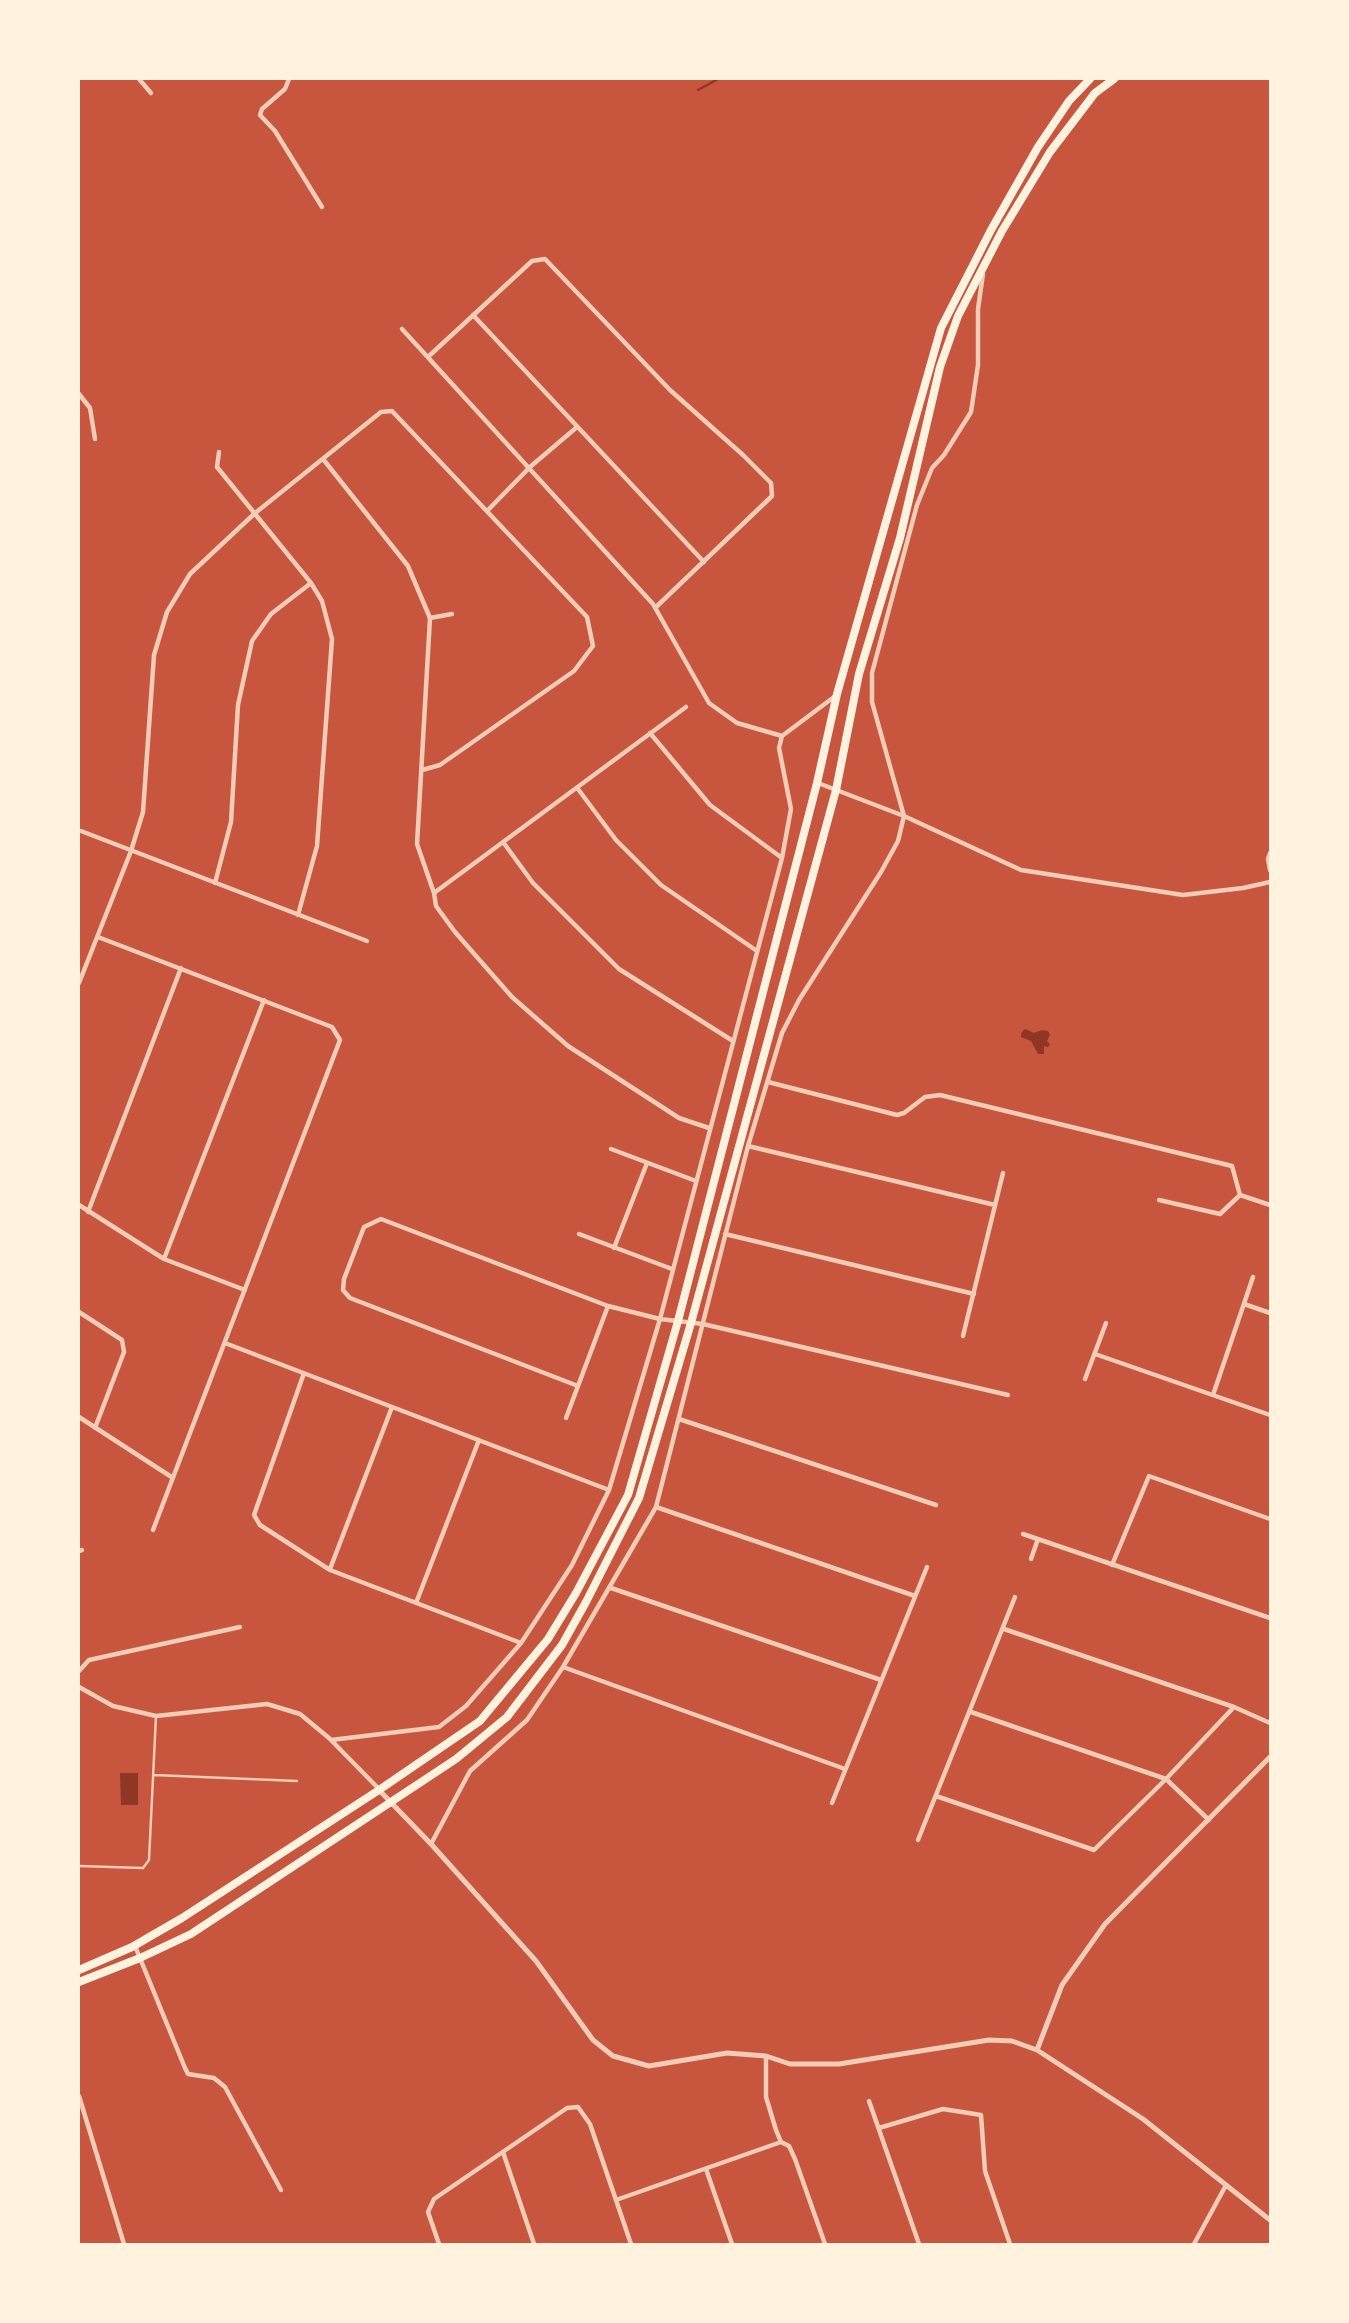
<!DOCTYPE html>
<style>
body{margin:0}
#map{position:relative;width:1349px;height:2323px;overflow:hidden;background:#c8553d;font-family:Mulish,sans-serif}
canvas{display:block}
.frame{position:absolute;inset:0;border:80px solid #fff3e0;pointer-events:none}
</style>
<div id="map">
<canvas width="1349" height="2323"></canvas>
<div class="frame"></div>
</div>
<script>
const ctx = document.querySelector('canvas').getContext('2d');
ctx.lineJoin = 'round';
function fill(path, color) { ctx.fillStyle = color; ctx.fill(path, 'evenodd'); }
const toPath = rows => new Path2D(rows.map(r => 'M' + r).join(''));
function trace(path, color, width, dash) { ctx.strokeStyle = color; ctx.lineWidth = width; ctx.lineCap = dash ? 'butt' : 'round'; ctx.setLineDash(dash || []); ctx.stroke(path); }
fill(toPath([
 [1025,1029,1034,1033,1042,1030,1048,1031,1050,1035,1047,1041,1050,1044,1048,1047,1044,1046,1044,1054,1038,1054,1031,1041,1021,1037,1021,1033],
 [120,1773,138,1773,138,1805,121,1805]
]), '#8f3625');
trace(toPath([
 [698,90,718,79]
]), '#8f3625', 2.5);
trace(toPath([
 [154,1775,297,1781],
 [79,1866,143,1868,149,1860,156,1716]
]), '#f1ccb7', 2.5);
trace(toPath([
 [139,79,151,93],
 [289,79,285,89,262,109,260,115,275,131,322,207],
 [473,315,704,562],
 [402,329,653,604,709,703,737,723,782,736],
 [429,356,532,261,545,259,670,390,743,455,771,483,772,496,655,608],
 [79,394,90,408,95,439],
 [219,452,217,467,311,583,322,601,332,639,317,846,298,915],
 [323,459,408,566,430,618,417,844,434,893,436,906,455,932,512,997,568,1046,679,1118,709,1128],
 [488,510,530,467,577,427],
 [430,618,452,614],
 [650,733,710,805,782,858],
 [782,736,834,697],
 [818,783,904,816,1021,870,1183,895,1243,888,1270,882],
 [578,789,616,840,661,885,757,951],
 [81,831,367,941],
 [503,842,533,883,619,969,733,1041],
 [1270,853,1268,859,1270,870],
 [215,883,231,822,238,705,252,641,271,614,311,583],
 [434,893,686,707],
 [98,937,332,1027,340,1040,153,1530],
 [79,983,131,851,143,812,154,655,167,612,190,574,254,514,381,412,392,411,587,617,593,646,574,671,440,765,422,770],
 [768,1082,897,1115,904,1113,925,1097,940,1095,1232,1166,1240,1195,1270,1205],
 [748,1146,995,1205],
 [611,1149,696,1181],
 [1159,1200,1220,1214,1240,1195],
 [79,1205,164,1259,245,1290],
 [88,1212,181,968],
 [579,1234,672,1269],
 [725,1234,974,1294],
 [614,1248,647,1163],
 [164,1259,264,1000],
 [1244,1304,1270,1313],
 [79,1312,122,1340,124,1352,95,1428],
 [963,1336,1003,1173],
 [225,1343,609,1490],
 [1095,1354,1270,1415],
 [304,1373,254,1515,260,1525,330,1570,521,1643],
 [1085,1379,1106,1323],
 [578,1386,350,1298,343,1290,344,1279,364,1227,381,1219,608,1306,660,1319,703,1324,1008,1395],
 [1213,1395,1253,1277],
 [79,1417,173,1478],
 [566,1418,608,1306],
 [679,1419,936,1505],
 [656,1507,915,1596],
 [1023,1534,1270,1618],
 [79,1551,82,1550],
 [1031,1559,1038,1539],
 [1112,1565,1149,1476,1270,1519],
 [330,1569,392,1407],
 [611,1588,881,1680],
 [416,1603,479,1440],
 [1004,1629,1234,1707,1270,1723],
 [563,1667,845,1769],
 [79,1671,89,1660,240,1627],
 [79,1687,113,1706,156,1716,267,1704,300,1714,329,1738,379,1789],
 [971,1712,1166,1779,1209,1820],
 [331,1740,439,1727,466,1706,521,1643,572,1565,609,1490,660,1319,782,858,791,809,779,748,782,736],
 [936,1796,1094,1850,1166,1779,1234,1707],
 [832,1803,927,1567],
 [918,1840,1015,1597],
 [431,1844,470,1771,527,1720,563,1667,656,1507,748,1146,782,1033,799,1000,881,872,898,841,904,816,872,702,872,673,917,505,932,468,944,455,971,412,978,365,978,309,983,274],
 [135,1946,185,2068,188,2074,214,2078,225,2087,281,2190],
 [766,2056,766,2097,776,2130,781,2142,789,2146,795,2159,825,2244],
 [79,2096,124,2244],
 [869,2101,919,2244],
 [879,2128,943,2109,981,2115,985,2171,1010,2244],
 [503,2152,534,2244],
 [706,2169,732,2244],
 [616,2200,781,2142],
 [439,2244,428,2212,434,2199,567,2108,578,2107,590,2124,631,2244],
 [1194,2244,1225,2187]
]), '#f1ccb7', 4.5);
trace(toPath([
 [379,1790,431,1844,536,1961,593,2040,613,2056,649,2066,727,2053,766,2056,790,2064,839,2064,989,2040,1012,2041,1037,2050,1143,2119,1270,2220],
 [1037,2050,1062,1985,1105,1924,1270,1757]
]), '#f1ccb7', 5);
trace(toPath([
 [79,1970,132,1947,182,1918,379,1790,480,1721,548,1639,576,1593,628,1495,678,1321,817,783,837,694,941,328,991,230,1038,147,1069,101,1090,79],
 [79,1982,140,1958,191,1934,456,1759,507,1717,562,1645,586,1602,639,1498,691,1323,836,790,859,674,900,538,940,367,958,316,1002,231,1050,152,1095,93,1114,79]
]), '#fff3e0', 8);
</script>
